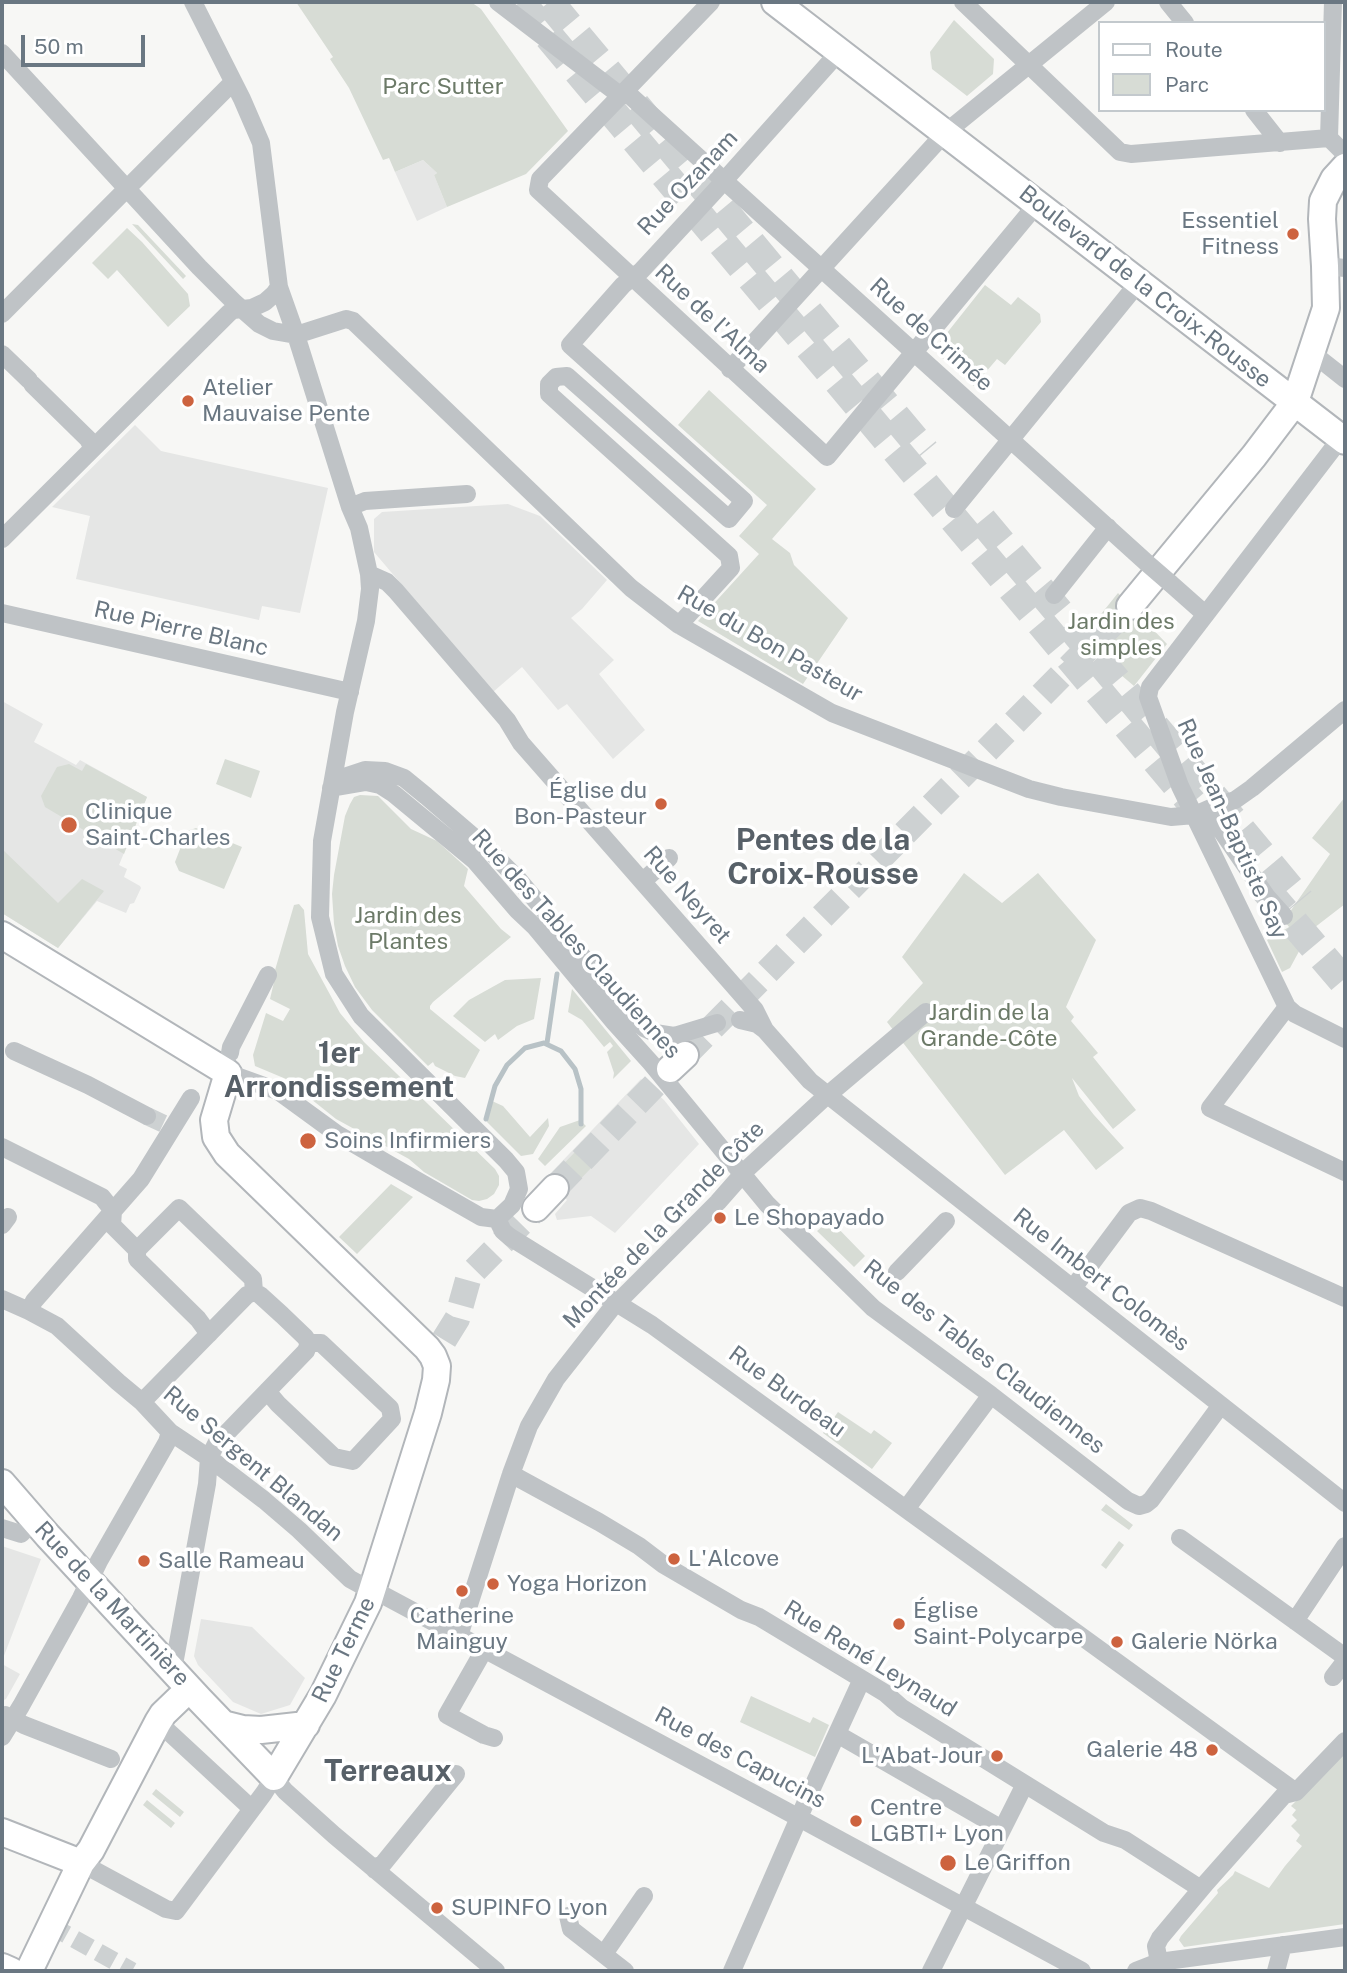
<!DOCTYPE html>
<meta charset="utf-8">
<style>
body{margin:0}
#map{position:relative;width:1347px;height:1973px;overflow:hidden;background:#f7f7f5;font-family:"Public Sans",sans-serif}
canvas{display:block}
.frame{position:absolute;inset:0;border:4px solid #6a7782;pointer-events:none}
.legend{position:absolute;left:1098px;top:21px;width:228px;height:91px;box-sizing:border-box;background:#fff;border:2px solid #c3c9cd;margin:0;padding:9px 12px;list-style:none;font-size:21px;color:#6a7782}
.legend li{display:flex;align-items:center;gap:14px;height:35px}
.legend b{width:35px;border:2px solid #c3c9cd}
.scale{position:absolute;left:21px;top:35px;width:124px;height:32px;box-sizing:border-box;border:4px solid #6a7782;border-top:0;padding-left:9px;font-size:21px;line-height:24px;white-space:nowrap;color:#6a7782;-webkit-text-stroke:5px #fff;paint-order:stroke}
</style>
<div id="map">
<canvas width="1347" height="1973"></canvas>
<div class="frame"></div>
<ul class="legend">
<li><b style="height:9px;background:#fff"></b>Route</li>
<li><b style="height:19px;background:#d7dcd5"></b>Parc</li>
</ul>
<div class="scale">50 m</div>
</div>
<script>
const ctx = document.querySelector('canvas').getContext('2d');
ctx.lineJoin = 'round';
function fill(path, color) { ctx.fillStyle = color; ctx.fill(path, 'evenodd'); }
const toPath = rows => new Path2D(rows.map(r => 'M' + r).join(''));
function trace(path, color, width, dash) { ctx.strokeStyle = color; ctx.lineWidth = width; ctx.lineCap = dash ? 'butt' : 'round'; ctx.setLineDash(dash || []); ctx.stroke(path); }
function write(font, color, halo, rows, align = 'center') {
  ctx.font = font + ' "Public Sans",sans-serif'; ctx.lineWidth = 7; ctx.setLineDash([]); ctx.textBaseline = 'middle'; ctx.strokeStyle = halo; ctx.fillStyle = color; for (const [text, x, y, turn = 0] of rows) {
    ctx.save(); ctx.translate(x, y); ctx.rotate((+turn || 0) * Math.PI / 180); ctx.textAlign = isNaN(turn) ? turn : align; if (halo) ctx.strokeText(text, 0, 0); ctx.fillText(text, 0, 0); ctx.restore();
  }
}
fill(toPath([
 [423,160,437,173,434,175,447,207,417,221,395,172],
 [135,425,161,451,328,488,300,613,262,606,259,620,76,579,90,516,52,507],
 [508,504,540,516,607,580,582,609,571,618,614,660,599,674,645,730,613,759,567,704,558,710,522,667,493,692,374,552,374,519,382,512],
 [2,701,43,724,34,742,76,765,80,760,147,797,119,865,127,869,124,877,140,886,141,888,134,903,130,904,126,913,97,901,58,948,2,913],
 [641,1079,664,1100,699,1144,615,1233,591,1216,557,1220,555,1214,567,1200,546,1178],
 [2,1546,41,1559,2,1661],
 [201,1619,252,1627,305,1678,290,1705,261,1714,233,1702,198,1665,194,1656],
 [2,1664,20,1674,6,1699,2,1701]
]), '#e5e6e5');
fill(toPath([
 [296,2,471,2,481,9,568,131,526,174,447,207,434,175,437,173,423,160,395,172,389,158,383,160,349,88,330,59,333,57],
 [954,20,994,59,993,74,967,96,932,69,930,52],
 [132,224,138,225,186,276,183,279],
 [127,228,142,242,188,294,190,306,168,327,117,270,108,279,92,263],
 [985,285,1011,305,1018,297,1040,314,1041,322,1005,365,997,359,974,386,940,356,939,343],
 [709,390,816,489,772,539,790,553,794,565,848,618,803,684,698,621,759,554,739,536,767,505,678,425],
 [1118,593,1167,644,1134,686,1108,664,1109,662,1077,633,1080,629,1085,634],
 [225,759,260,771,251,798,216,784],
 [69,764,82,771,86,764,147,797,124,854,45,807,41,796,57,767],
 [360,795,378,796,411,829,437,841,468,869,464,886,501,929,511,937,433,1002,430,1006,430,1009,480,1050,465,1078,455,1076,435,1066,433,1062,428,1066,372,1010,355,987,345,966,338,946,334,924,332,894,334,875,345,816,350,804,354,797],
 [1345,797,1345,904,1310,931,1290,968,1282,972,1267,940,1289,927,1283,919,1287,916,1330,854,1312,838],
 [196,828,242,847,224,889,179,871,175,862,187,831],
 [2,849,58,903,82,879,104,891,58,948,2,913],
 [964,873,1002,903,1038,873,1096,940,1066,1007,1074,1017,1071,1021,1098,1053,1093,1057,1136,1110,1113,1129,1072,1078,1079,1096,1094,1115,1124,1148,1096,1170,1064,1130,1005,1175,887,1022,923,983,902,957],
 [299,904,304,910,308,954,340,1013,364,1042,495,1169,499,1176,499,1185,494,1194,487,1199,479,1201,472,1200,424,1172,409,1159,336,1119,286,1079,255,1066,253,1055,266,1013,283,1021,290,1009,270,999,274,982,273,977,294,905],
 [541,978,534,1019,517,1026,498,1040,495,1034,485,1042,453,1016,469,1000,505,980],
 [572,989,631,1061,613,1079,614,1073,607,1052,613,1046,610,1042,604,1047,582,1020,568,1012],
 [492,1101,503,1106,530,1137,548,1118,549,1126,533,1154,521,1156,487,1122],
 [580,1120,586,1126,545,1166,538,1159,560,1127],
 [576,1151,592,1167,568,1192,552,1176],
 [391,1184,413,1197,357,1254,339,1237],
 [830,1220,865,1256,854,1267,817,1231],
 [838,1412,871,1434,874,1430,892,1443,872,1469,823,1433],
 [1106,1504,1133,1525,1129,1530,1101,1510],
 [1119,1541,1124,1545,1106,1569,1101,1565],
 [751,1696,810,1723,813,1717,829,1725,815,1757,740,1722],
 [1345,1752,1345,1924,1184,1947,1179,1940,1181,1936,1218,1893,1217,1890,1233,1875,1235,1871,1269,1888,1285,1866,1302,1846,1296,1841,1300,1835,1291,1826,1297,1820,1292,1815,1296,1810,1291,1806],
 [156,1789,184,1812,180,1817,152,1794],
 [147,1800,175,1823,171,1828,143,1805]
]), '#d7dcd5');
trace(toPath([
 [547,1043,557,974],
 [486,1119,495,1086,507,1065,525,1048,544,1043,561,1051,575,1069,581,1089,581,1124]
]), '#b8c2c6', 5);
trace(toPath([
 [147,1116,166,1125],
 [51,1926,132,1971]
]), '#cdd1d2', 18, [18, 9]);
trace(toPath([
 [685,1055,1130,606],
 [555,1188,670,1069],
 [444,1340,457,1319,469,1276,536,1208]
]), '#cdd1d2', 26, [26, 13]);
trace(toPath([
 [520,2,1192,803],
 [549,2,925,452],
 [982,520,1300,901],
 [1265,889,1345,983]
]), '#cdd1d2', 30, [30, 15]);
const secondary = toPath([
 [775,2,1345,441],
 [1130,606,1254,456,1295,402,1326,308,1325,266,1322,219,1323,201,1334,179,1345,167],
 [2,935,228,1073,214,1120,216,1137,227,1154,427,1348,433,1356,437,1366,436,1380,428,1413,368,1603,323,1695,274,1777,200,1700,48,1536,2,1483],
 [670,1069,685,1055],
 [536,1208,555,1188],
 [223,1724,243,1729,261,1730,306,1725],
 [2,1832,81,1863],
 [2,1967,11,1971],
 [29,1971,81,1863,91,1850,158,1722,163,1714,189,1689]
]);
trace(secondary, '#b2b6ba', 30);
trace(toPath([
 [193,2,242,99,261,143,279,287,296,335,350,507,359,528,369,574,370,589,366,621,345,712,322,841,320,917,334,974,361,1016,506,1160,516,1172,519,1189,512,1205,497,1219],
 [498,2,621,96],
 [711,2,540,179,538,190,827,457,1037,204],
 [963,2,1120,152,1131,154,1329,138,1345,154],
 [1168,2,1185,23],
 [2,53,199,267,235,303,259,324,273,331,296,335,346,319,353,321,631,588,679,625,832,713,1029,789,1061,797,1171,817,1195,815,1213,807,1235,800,1252,788,1345,710],
 [625,91,1148,564],
 [1254,110,1280,143],
 [1329,138,1333,2],
 [1325,266,1345,268],
 [2,314,233,82],
 [1311,352,1345,379],
 [2,354,29,380],
 [730,369,945,133,1106,2],
 [32,384,88,439,91,445],
 [1341,438,1150,687,1148,697,1180,786,1287,1007,1295,1014,1345,1039],
 [350,507,365,501,467,494],
 [954,509,1139,282],
 [2,539,229,313,233,310,252,308,265,302,274,294,279,287],
 [369,574,387,582,396,591,507,720,521,743,755,1010,765,1030,810,1081,1345,1503],
 [1170,583,1205,614],
 [1054,595,1108,527],
 [2,613,350,692],
 [679,625,731,568,729,556,549,394,549,384,556,377,567,376,729,519,744,501,570,345,623,285,641,271,714,192,839,52],
 [347,776,365,770,385,771,404,778,426,796,489,850,518,879,636,1021,644,1028,655,1033,674,1036,717,1023],
 [331,788,366,782,380,785,394,794,474,860,517,910,535,927,614,1022,651,1063,767,1204,873,1308,991,1395,1128,1501,1139,1506,1146,1504,1151,1500,1221,1405],
 [1214,820,1267,897,1284,916],
 [643,881,669,858],
 [1287,1007,1210,1108,1345,1172],
 [740,1020,757,1024,765,1030],
 [14,1051,88,1085,147,1116],
 [230,1053,231,1047,268,975],
 [228,1073,278,1091,337,1134,390,1165,481,1217,497,1219],
 [2,1147,102,1197,113,1211],
 [113,1211,112,1225,137,1250],
 [497,1219,503,1231,510,1237,652,1325,1296,1792],
 [2,1225,8,1217],
 [137,1250,179,1208,253,1279,254,1292],
 [137,1250,137,1259,198,1319,209,1334],
 [897,1272,946,1221],
 [1073,1288,1129,1213,1140,1208,1151,1211,1345,1298],
 [2,1299,29,1311,57,1326,118,1382,142,1402,170,1432,209,1458,264,1500,299,1530,350,1579,372,1591,383,1595,777,1806,1082,1971],
 [29,1311,34,1301,141,1179,191,1098],
 [267,1391,278,1404,334,1457,353,1461,392,1419,390,1408,321,1343,309,1343],
 [142,1402,247,1295,254,1292,260,1295,282,1315,305,1337,309,1343,306,1351,216,1444,209,1458,207,1484,173,1670],
 [511,1474,599,1522,639,1546,664,1565,741,1610,759,1617,885,1693,902,1708,1104,1833,1125,1840,1201,1889],
 [906,1509,991,1395],
 [2,1528,21,1534,35,1520],
 [1180,1538,1341,1654,1344,1659,1343,1664,1333,1677],
 [1295,1621,1345,1546],
 [459,1636,511,1474,529,1426,556,1379,611,1309,718,1202,747,1169,823,1099,926,1012],
 [484,1650,447,1715,484,1735,494,1738],
 [5,1715,24,1725,111,1759],
 [158,1722,252,1809],
 [837,1734,1002,1829],
 [2,1737,21,1706,81,1598,99,1561,167,1442,170,1432],
 [1296,1792,1345,1741],
 [81,1863,166,1909,176,1911,264,1793,274,1777,285,1791,334,1835,496,1971],
 [375,1870,378,1866,382,1865,456,1774],
 [568,1916,571,1929,625,1971],
 [604,1954,644,1896],
 [1159,1962,1156,1946,1160,1938,1206,1883,1284,1795,1296,1792],
 [732,1971,808,1797,862,1679],
 [931,1971,1025,1784],
 [1136,1971,1159,1962,1345,1937],
 [1276,1971,1283,1945]
]), '#bfc3c6', 18);
trace(secondary, '#fff', 26);
trace(toPath([
 [1148,564,1170,583]
]), '#bfc3c6', 18);
for (const [x, y, r, color] of [
 [1293,234,7,"#cd633f"],
 [188,401,7,"#cd633f"],
 [661,804,7,"#cd633f"],
 [69,825,9,"#cd633f"],
 [308,1141,9,"#cd633f"],
 [720,1218,7,"#cd633f"],
 [674,1559,7,"#cd633f"],
 [144,1561,7,"#cd633f"],
 [493,1584,7,"#cd633f"],
 [462,1591,7,"#cd633f"],
 [899,1624,7,"#cd633f"],
 [1117,1642,7,"#cd633f"],
 [1212,1750,7,"#cd633f"],
 [997,1756,7,"#cd633f"],
 [856,1821,7,"#cd633f"],
 [948,1863,9,"#cd633f"],
 [437,1908,7,"#cd633f"]
]) { const dot = new Path2D(); dot.arc(x, y, r, 0, 2 * Math.PI); ctx.fillStyle = color; ctx.fill(dot); trace(dot, '#fff', 2.5); }
write('23px', '#6c7a68', '#fff', [
 ["Parc Sutter",443,87],
 ["Jardin des",1121,622],
 ["simples",1121,648],
 ["Jardin des",408,916],
 ["Plantes",408,942],
 ["Jardin de la",989,1013],
 ["Grande-Côte",989,1039]
]);
write('23px', '#6a7782', '#fff', [
 ["Rue Ozanam",688,183,-47],
 ["Boulevard de la Croix-Rousse",1145,287,38],
 ["Rue de l'Alma",712,319,43],
 ["Rue de Crimée",931,335,42],
 ["Rue Pierre Blanc",181,629,13],
 ["Rue du Bon Pasteur",770,644,30],
 ["Rue Jean-Baptiste Say",1232,829,66],
 ["Rue Neyret",687,895,49],
 ["Rue des Tables Claudiennes",576,944,48],
 ["Montée de la Grande Côte",664,1225,-46],
 ["Rue Imbert Colomès",1101,1280,38],
 ["Rue des Tables Claudiennes",984,1357,38],
 ["Rue Burdeau",787,1392,36],
 ["Rue Sergent Blandan",253,1464,40],
 ["Rue de la Martinière",112,1604,47],
 ["Rue Terme",344,1650,-64],
 ["Rue René Leynaud",870,1659,32],
 ["Rue des Capucins",740,1758,28]
]);
write('23px', '#6a7782', '#fff', [
 ["Essentiel",1279,221,"right"],
 ["Fitness",1279,247,"right"],
 ["Atelier",202,388],
 ["Mauvaise Pente",202,414],
 ["Église du",647,791,"right"],
 ["Bon-Pasteur",647,817,"right"],
 ["Clinique",85,812],
 ["Saint-Charles",85,838],
 ["Soins Infirmiers",324,1141],
 ["Le Shopayado",734,1218],
 ["L'Alcove",688,1559],
 ["Salle Rameau",158,1561],
 ["Yoga Horizon",507,1584],
 ["Église",913,1611],
 ["Saint-Polycarpe",913,1637],
 ["Catherine",462,1616,"center"],
 ["Mainguy",462,1642,"center"],
 ["Galerie Nörka",1131,1642],
 ["Galerie 48",1198,1750,"right"],
 ["L'Abat-Jour",983,1756,"right"],
 ["Centre",870,1808],
 ["LGBTI+ Lyon",870,1834],
 ["Le Griffon",964,1863],
 ["SUPINFO Lyon",451,1908]
], 'left');
write('bold 30px', '#576068', '#fff', [
 ["Pentes de la",823,841],
 ["Croix-Rousse",823,875],
 ["1er",339,1054],
 ["Arrondissement",339,1088],
 ["Terreaux",388,1772]
]);
</script>
